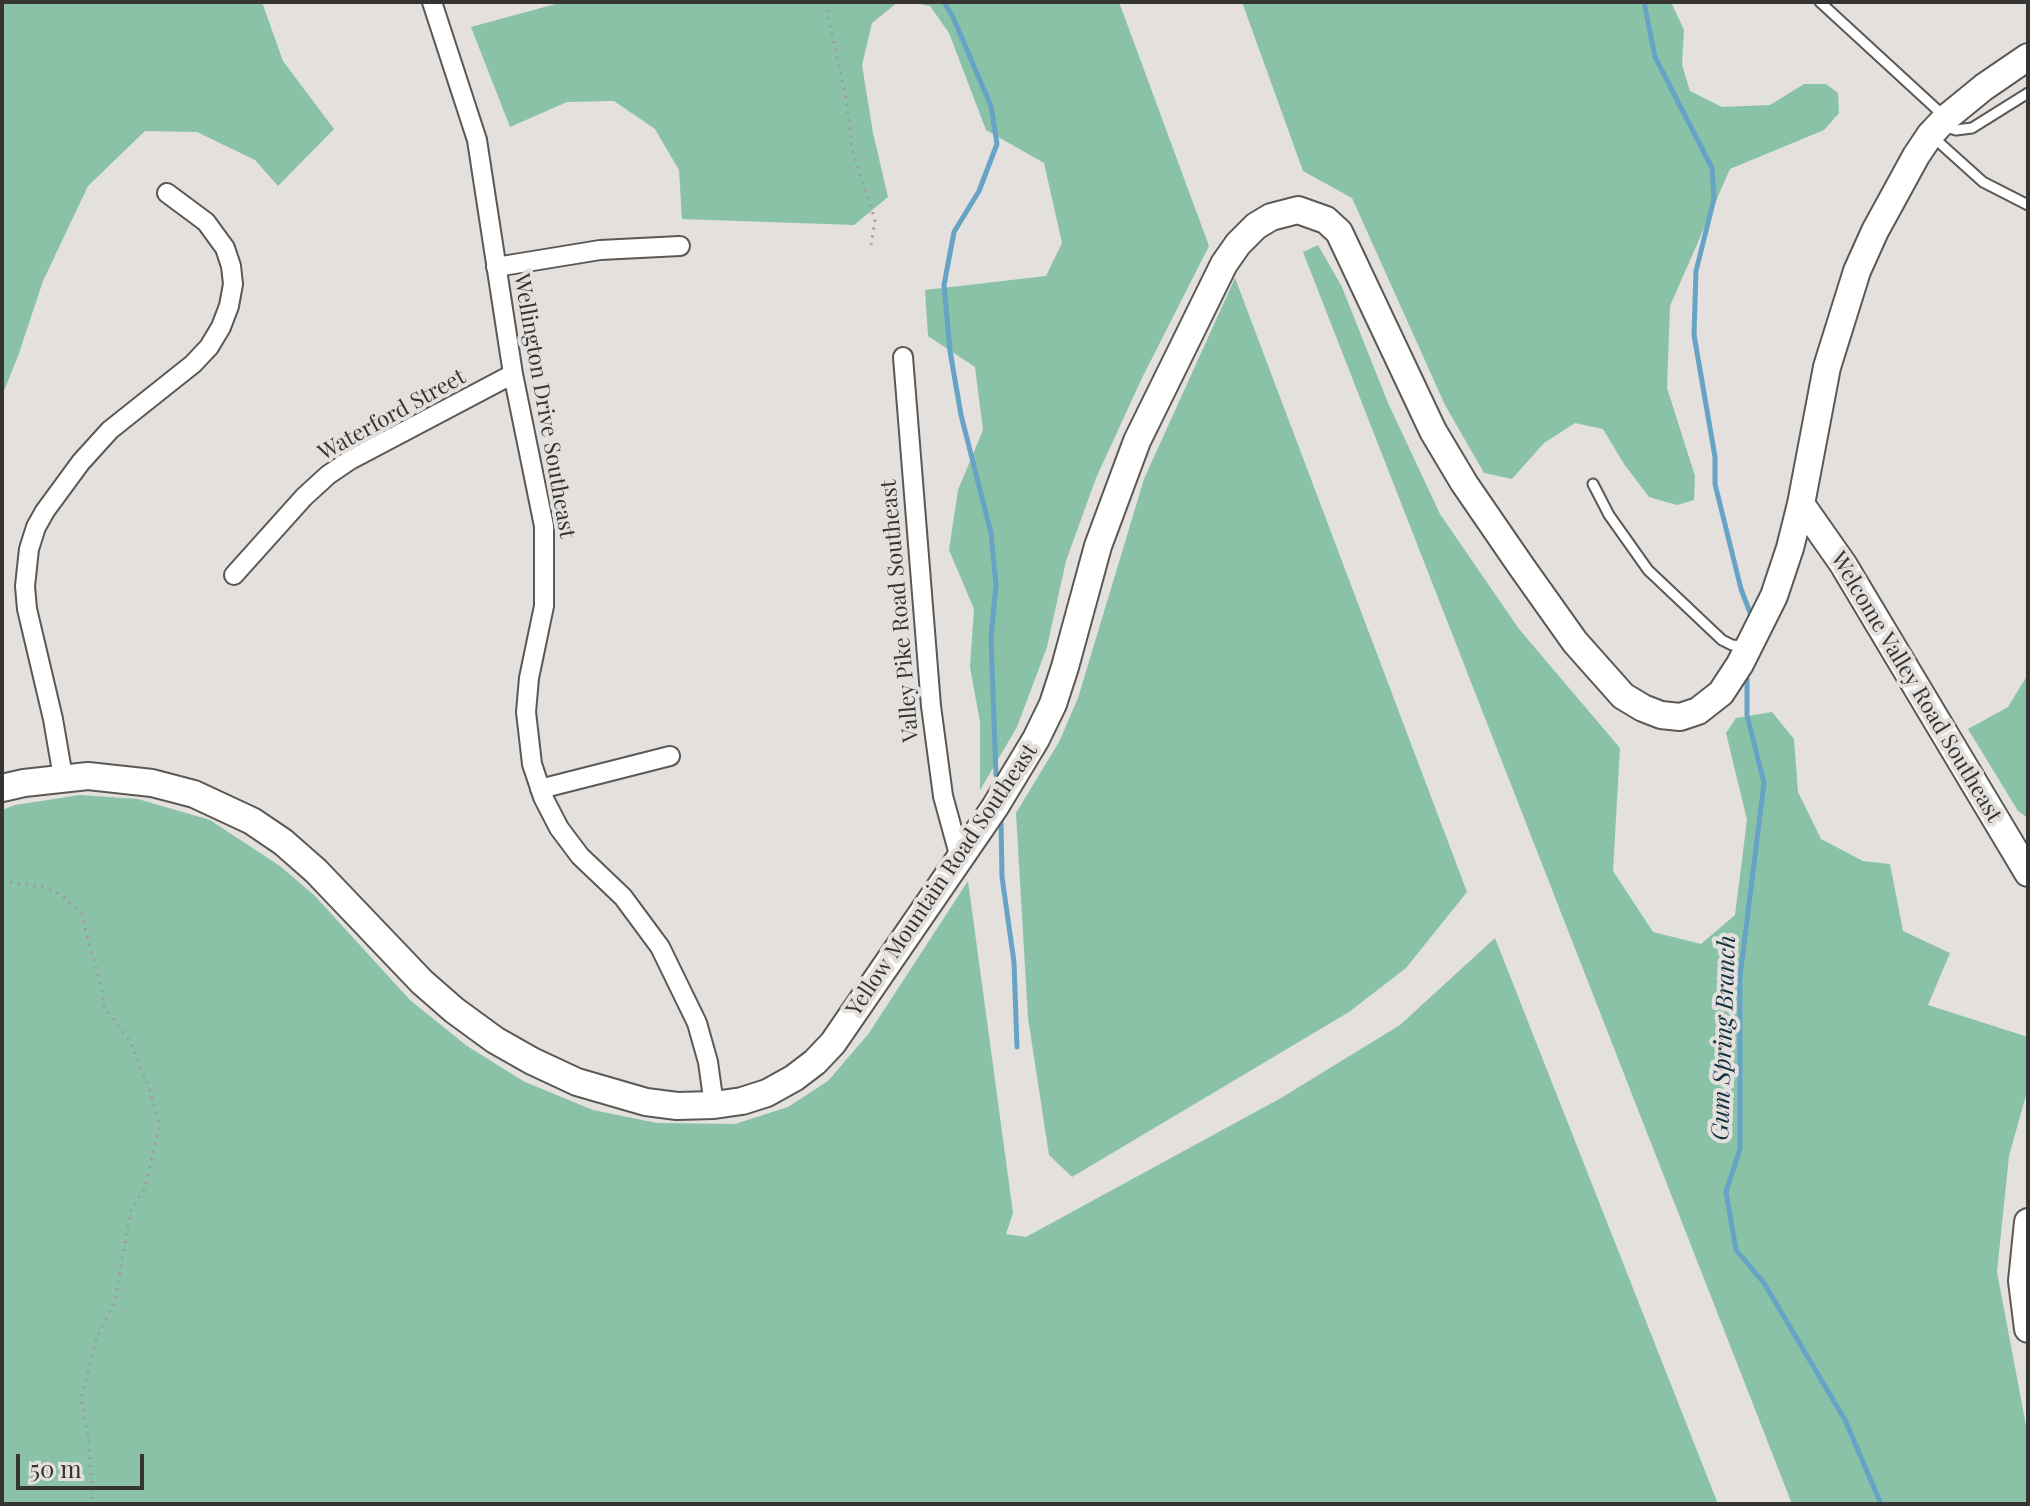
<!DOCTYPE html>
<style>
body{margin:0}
#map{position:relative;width:2030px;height:1506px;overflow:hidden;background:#e3e0dd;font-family:"Playfair Display",serif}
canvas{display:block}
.frame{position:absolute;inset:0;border:4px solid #353433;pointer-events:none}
.scale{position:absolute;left:16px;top:1454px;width:128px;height:36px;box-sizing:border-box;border:4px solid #353433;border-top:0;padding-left:10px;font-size:24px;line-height:28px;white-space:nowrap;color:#353433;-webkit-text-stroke:6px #e3e0dd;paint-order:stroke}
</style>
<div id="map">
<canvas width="2030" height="1506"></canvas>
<div class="frame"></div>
<div class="scale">50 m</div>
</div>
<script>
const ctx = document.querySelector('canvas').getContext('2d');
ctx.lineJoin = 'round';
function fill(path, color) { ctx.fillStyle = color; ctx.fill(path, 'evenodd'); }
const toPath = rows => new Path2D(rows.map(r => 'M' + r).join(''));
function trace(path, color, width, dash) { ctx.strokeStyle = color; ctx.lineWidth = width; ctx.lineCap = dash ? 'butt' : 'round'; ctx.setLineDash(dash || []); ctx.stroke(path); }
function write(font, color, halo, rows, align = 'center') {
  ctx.font = font + ' "Playfair Display",serif'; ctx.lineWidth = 8; ctx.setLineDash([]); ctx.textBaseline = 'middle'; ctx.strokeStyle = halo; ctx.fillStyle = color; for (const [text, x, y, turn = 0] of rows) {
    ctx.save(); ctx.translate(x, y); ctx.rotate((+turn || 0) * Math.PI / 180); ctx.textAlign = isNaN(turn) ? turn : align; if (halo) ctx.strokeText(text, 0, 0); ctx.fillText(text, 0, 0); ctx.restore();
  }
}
fill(toPath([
 [2,2,262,2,283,61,334,129,278,186,255,160,197,132,145,131,88,186,43,281,18,356,2,396],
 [563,2,898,2,872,23,862,65,873,133,888,197,854,225,682,219,679,170,655,129,614,101,567,102,510,127,471,27],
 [910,2,1119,2,1209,246,1142,378,1096,478,1066,561,1047,647,1017,727,980,790,980,722,970,667,974,609,949,550,958,490,983,430,975,367,928,336,925,290,1046,276,1062,243,1044,163,986,130,949,33,930,6],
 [1242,2,1671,2,1684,30,1682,65,1690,91,1722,107,1770,105,1804,84,1826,84,1838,93,1839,113,1824,130,1730,169,1670,306,1667,388,1695,476,1694,500,1677,505,1649,497,1624,464,1603,429,1575,423,1544,443,1512,479,1484,473,1445,405,1352,198,1303,171],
 [1318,245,1342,287,1388,403,1440,514,1519,629,1620,748,1613,871,1653,932,1701,944,1735,915,1747,820,1726,733,1736,718,1772,712,1794,739,1798,792,1821,839,1863,861,1890,864,1903,931,1950,953,1928,1005,2028,1037,2028,1088,2009,1156,1997,1272,2028,1436,2028,1503,2026,1504,1792,1504,1303,252],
 [1235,278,1467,892,1406,968,1349,1012,1072,1177,1049,1155,1028,1018,1016,813,1059,742,1078,698,1144,479],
 [2028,674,2028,818,2018,811,1968,729,2008,707],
 [80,795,138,799,210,820,280,866,315,896,410,1000,467,1046,525,1082,593,1110,657,1123,735,1124,788,1107,828,1081,869,1033,968,881,1013,1213,1006,1234,1026,1237,1281,1098,1400,1025,1495,938,1718,1504,2,1504,2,810,15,805]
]), '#8ac2a8');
trace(toPath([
 [944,2,953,17,991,106,997,144,979,191,954,232,944,285,950,351,961,415,991,533,996,585,991,637,996,775],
 [1644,2,1655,57,1712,168,1714,199,1696,271,1694,335,1715,457,1715,484,1741,589,1751,615],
 [1747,679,1747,715,1764,783,1740,977,1740,1149,1726,1192,1736,1250,1764,1283,1845,1420,1881,1504],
 [1001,821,1002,877,1014,962,1017,1047]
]), '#67a3c4', 5);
const lane = toPath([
 [1820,2,1944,116],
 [1943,126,1956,130,1972,128,2028,93],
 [1933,137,1983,182,2028,205],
 [1593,484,1609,515,1648,570,1722,640,1732,645,1746,646]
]);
const street = toPath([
 [432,2,477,140,513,374,544,526,544,606,529,678,526,712,532,764,543,797,559,828,580,856,623,897,660,947,697,1023,708,1062,714,1105],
 [496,267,600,250,680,246],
 [903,357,931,706,943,796,960,858],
 [234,575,304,497,328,475,350,460,513,374],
 [63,777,53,719,27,609,25,586,29,549,36,527,45,511,81,462,110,430,193,364,209,347,221,327,229,306,233,284,231,266,225,248,206,222,167,193],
 [540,789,670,756]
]);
const secondary = toPath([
 [1801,504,1843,564,2028,873],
 [2,788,24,783,88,776,152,783,194,794,252,821,283,842,316,871,422,982,454,1010,495,1040,532,1061,577,1082,646,1102,677,1106,714,1105,742,1101,767,1093,794,1078,815,1062,833,1043,995,807,1036,739,1053,704,1065,667,1098,546,1137,441,1224,264,1238,244,1256,226,1271,217,1298,210,1326,220,1339,232,1433,431,1464,483,1521,566,1575,642,1623,696,1643,708,1661,715,1680,717,1698,711,1721,693,1740,664,1774,596,1790,548,1801,504,1827,367,1857,271,1875,231,1916,156,1930,135,1946,118,1984,87,2028,57],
 [2028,1222,2022,1281,2028,1329]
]);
trace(lane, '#5b5855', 13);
trace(street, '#5b5855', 22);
trace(secondary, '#5b5855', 30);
trace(toPath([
 [825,2,847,103,852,150,875,220,871,245],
 [2,881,48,888,63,896,81,913,103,993,103,1005,131,1043,148,1085,160,1125,144,1190,131,1209,115,1301,97,1337,81,1399,88,1435,93,1504]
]), '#9e9c99', 3, [2, 6]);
trace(lane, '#fff', 9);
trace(street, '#fff', 18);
trace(secondary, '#fff', 26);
write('22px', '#353433', '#e3e0dd', [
 ["Wellington Drive Southeast",544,406,80],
 ["Waterford Street",392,415,-29],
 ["Valley Pike Road Southeast",900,611,-95],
 ["Welcome Valley Road Southeast",1916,687,59],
 ["Yellow Mountain Road Southeast",942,880,-56]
]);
write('italic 24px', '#122f3e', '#e3e0dd', [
 ["Gum Spring Branch",1724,1038,-88]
]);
</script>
